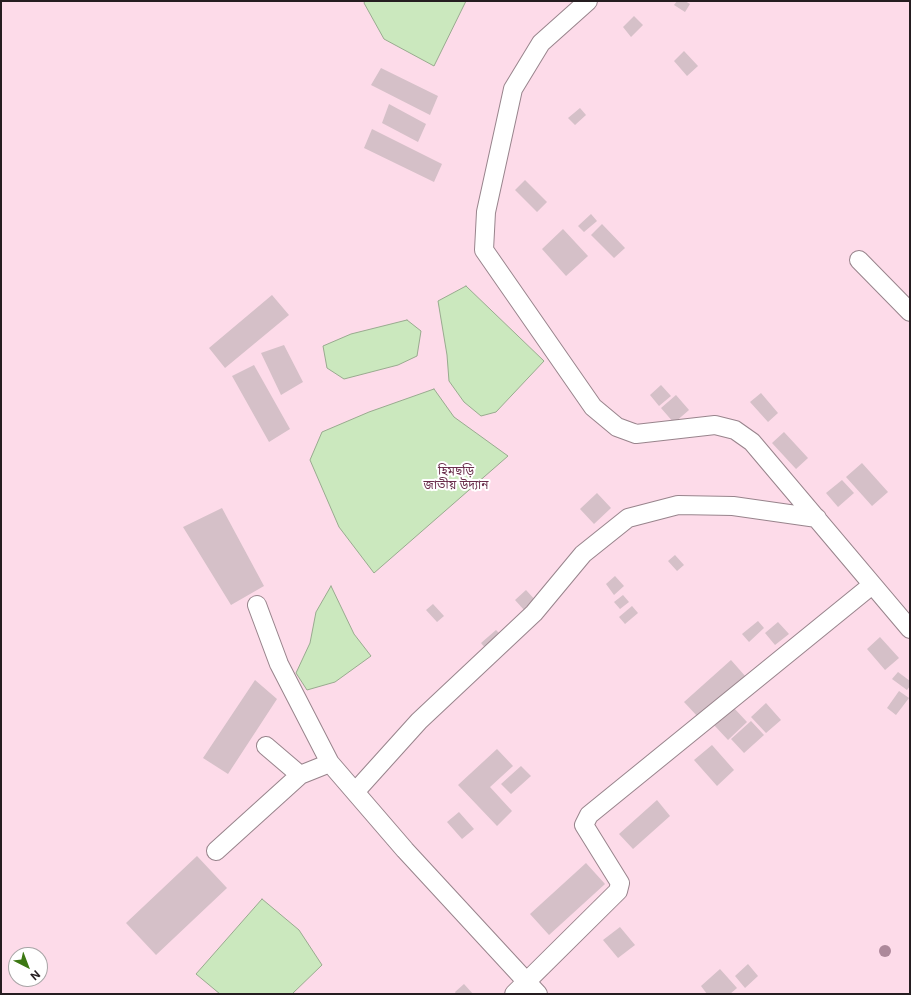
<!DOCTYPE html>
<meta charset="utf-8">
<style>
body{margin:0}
#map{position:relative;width:911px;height:995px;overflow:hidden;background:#fff6f9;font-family:Inter,sans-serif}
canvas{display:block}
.frame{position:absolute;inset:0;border:2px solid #251d20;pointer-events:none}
.north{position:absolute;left:8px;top:947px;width:40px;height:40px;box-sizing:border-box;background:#fff;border:1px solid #a8a5a6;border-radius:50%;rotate:138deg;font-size:11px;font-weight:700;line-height:16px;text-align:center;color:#251d20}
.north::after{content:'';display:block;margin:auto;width:14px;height:18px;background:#3c7813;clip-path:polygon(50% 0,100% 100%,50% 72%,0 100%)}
</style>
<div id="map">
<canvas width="911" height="995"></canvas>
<div class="frame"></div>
<div class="north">N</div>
</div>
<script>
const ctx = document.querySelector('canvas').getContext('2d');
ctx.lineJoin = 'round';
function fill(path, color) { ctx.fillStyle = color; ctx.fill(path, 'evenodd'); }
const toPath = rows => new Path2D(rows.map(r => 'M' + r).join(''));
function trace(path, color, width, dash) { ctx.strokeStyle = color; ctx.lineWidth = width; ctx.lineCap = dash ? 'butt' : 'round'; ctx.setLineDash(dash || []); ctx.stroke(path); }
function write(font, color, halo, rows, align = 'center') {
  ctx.font = font + ' Inter,"Noto Sans Bengali",sans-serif'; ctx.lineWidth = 4; ctx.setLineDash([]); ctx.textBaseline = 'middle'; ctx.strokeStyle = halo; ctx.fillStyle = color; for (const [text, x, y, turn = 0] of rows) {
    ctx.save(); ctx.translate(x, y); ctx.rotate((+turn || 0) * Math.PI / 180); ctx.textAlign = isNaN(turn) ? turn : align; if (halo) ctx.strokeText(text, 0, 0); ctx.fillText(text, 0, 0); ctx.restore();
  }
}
fill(toPath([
 [1,1,910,1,910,994,1,994],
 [16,955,40,955,40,979,16,979]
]), '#fddbe9');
const water = toPath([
 [365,1,466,1,434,66,384,39,364,3,365,1],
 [466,286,544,361,496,412,481,416,464,402,449,381,447,355,438,301,466,286],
 [407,320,421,331,417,356,398,365,344,379,327,368,323,346,351,334,407,320],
 [434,389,454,417,508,456,374,573,339,527,310,460,322,432,369,412,434,389],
 [331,586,354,634,371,656,335,682,307,690,296,673,310,643,316,612,331,586],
 [262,899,299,930,322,965,292,994,220,994,196,974,262,899]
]);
fill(water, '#cbe8be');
trace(water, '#99ab8f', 1);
fill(toPath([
 [677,1,685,1,690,4,685,12,674,5],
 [634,16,643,25,631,37,623,27],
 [684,51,698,66,687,76,674,61],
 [381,68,438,96,430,115,371,85],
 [389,104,426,124,418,142,382,123],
 [580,108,586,115,575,125,568,118],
 [372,129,442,164,434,182,364,148],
 [525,180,547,202,537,212,515,190],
 [591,214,597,221,584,232,578,226],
 [602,224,625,248,614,258,591,235],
 [563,229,588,256,566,276,542,249],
 [272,295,289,315,225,368,209,348],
 [284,345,303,382,281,395,261,353],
 [254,365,290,429,269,442,232,376],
 [661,385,671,396,659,406,650,395],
 [761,393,778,413,768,422,750,402],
 [676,395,689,410,674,423,661,408],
 [784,432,808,458,796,469,772,443],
 [862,463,888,492,872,506,846,477],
 [842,480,854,493,838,507,826,493],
 [597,493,611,508,594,524,580,509],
 [222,508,264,586,231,605,183,527],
 [675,555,684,565,677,571,668,561],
 [615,576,624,586,614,595,606,584],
 [526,590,536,601,525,611,515,600],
 [623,595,629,602,620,609,614,602],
 [433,604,444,616,437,622,426,610],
 [632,606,638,613,625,624,619,617],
 [758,621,764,628,749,642,742,634],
 [778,622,789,634,775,645,765,633],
 [496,630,502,636,487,650,481,643],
 [880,637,899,658,885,670,867,649],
 [731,660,746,677,699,718,684,702],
 [898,672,910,681,910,686,907,690,892,679],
 [255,680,277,699,228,774,203,758],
 [899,691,909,698,896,715,887,708],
 [766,703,781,720,766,733,751,717],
 [733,707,747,722,728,740,714,725],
 [751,721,764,735,744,753,731,739],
 [712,745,734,770,717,786,694,760],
 [497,749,513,766,490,787,512,811,497,826,458,785],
 [521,766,531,776,511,794,501,784],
 [657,800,670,816,633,849,619,834],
 [459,812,474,829,462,839,447,822],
 [197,856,227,888,156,955,126,923],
 [586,863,605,884,549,935,530,914],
 [620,927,635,945,618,958,603,940],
 [748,964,758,976,745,988,735,976],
 [720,969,737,988,730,994,707,994,701,986],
 [464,984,473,994,456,994,455,992]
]), '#d5c0c8');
const street = toPath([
 [588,1,541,43,513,89,486,212,484,250,593,407,617,427,636,434,715,425,735,430,752,442,910,629],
 [859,260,910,312],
 [257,605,279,664,330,763,405,850,538,994],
 [266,746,300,775],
 [355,792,419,721,534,613,583,554,628,518,678,505,733,506,817,518],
 [216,851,300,775,330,763],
 [514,994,618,891,620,883,584,825,589,815,872,585]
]);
trace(street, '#98848c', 20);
trace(street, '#fff', 18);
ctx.fillStyle = '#ad889a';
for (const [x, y] of [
 [885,951]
]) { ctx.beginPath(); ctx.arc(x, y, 6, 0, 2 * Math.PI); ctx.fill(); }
write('12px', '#6a2e4c', '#fff', [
 ["হিমছড়ি",456,471],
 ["জাতীয় উদ্যান",456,485]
]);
</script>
